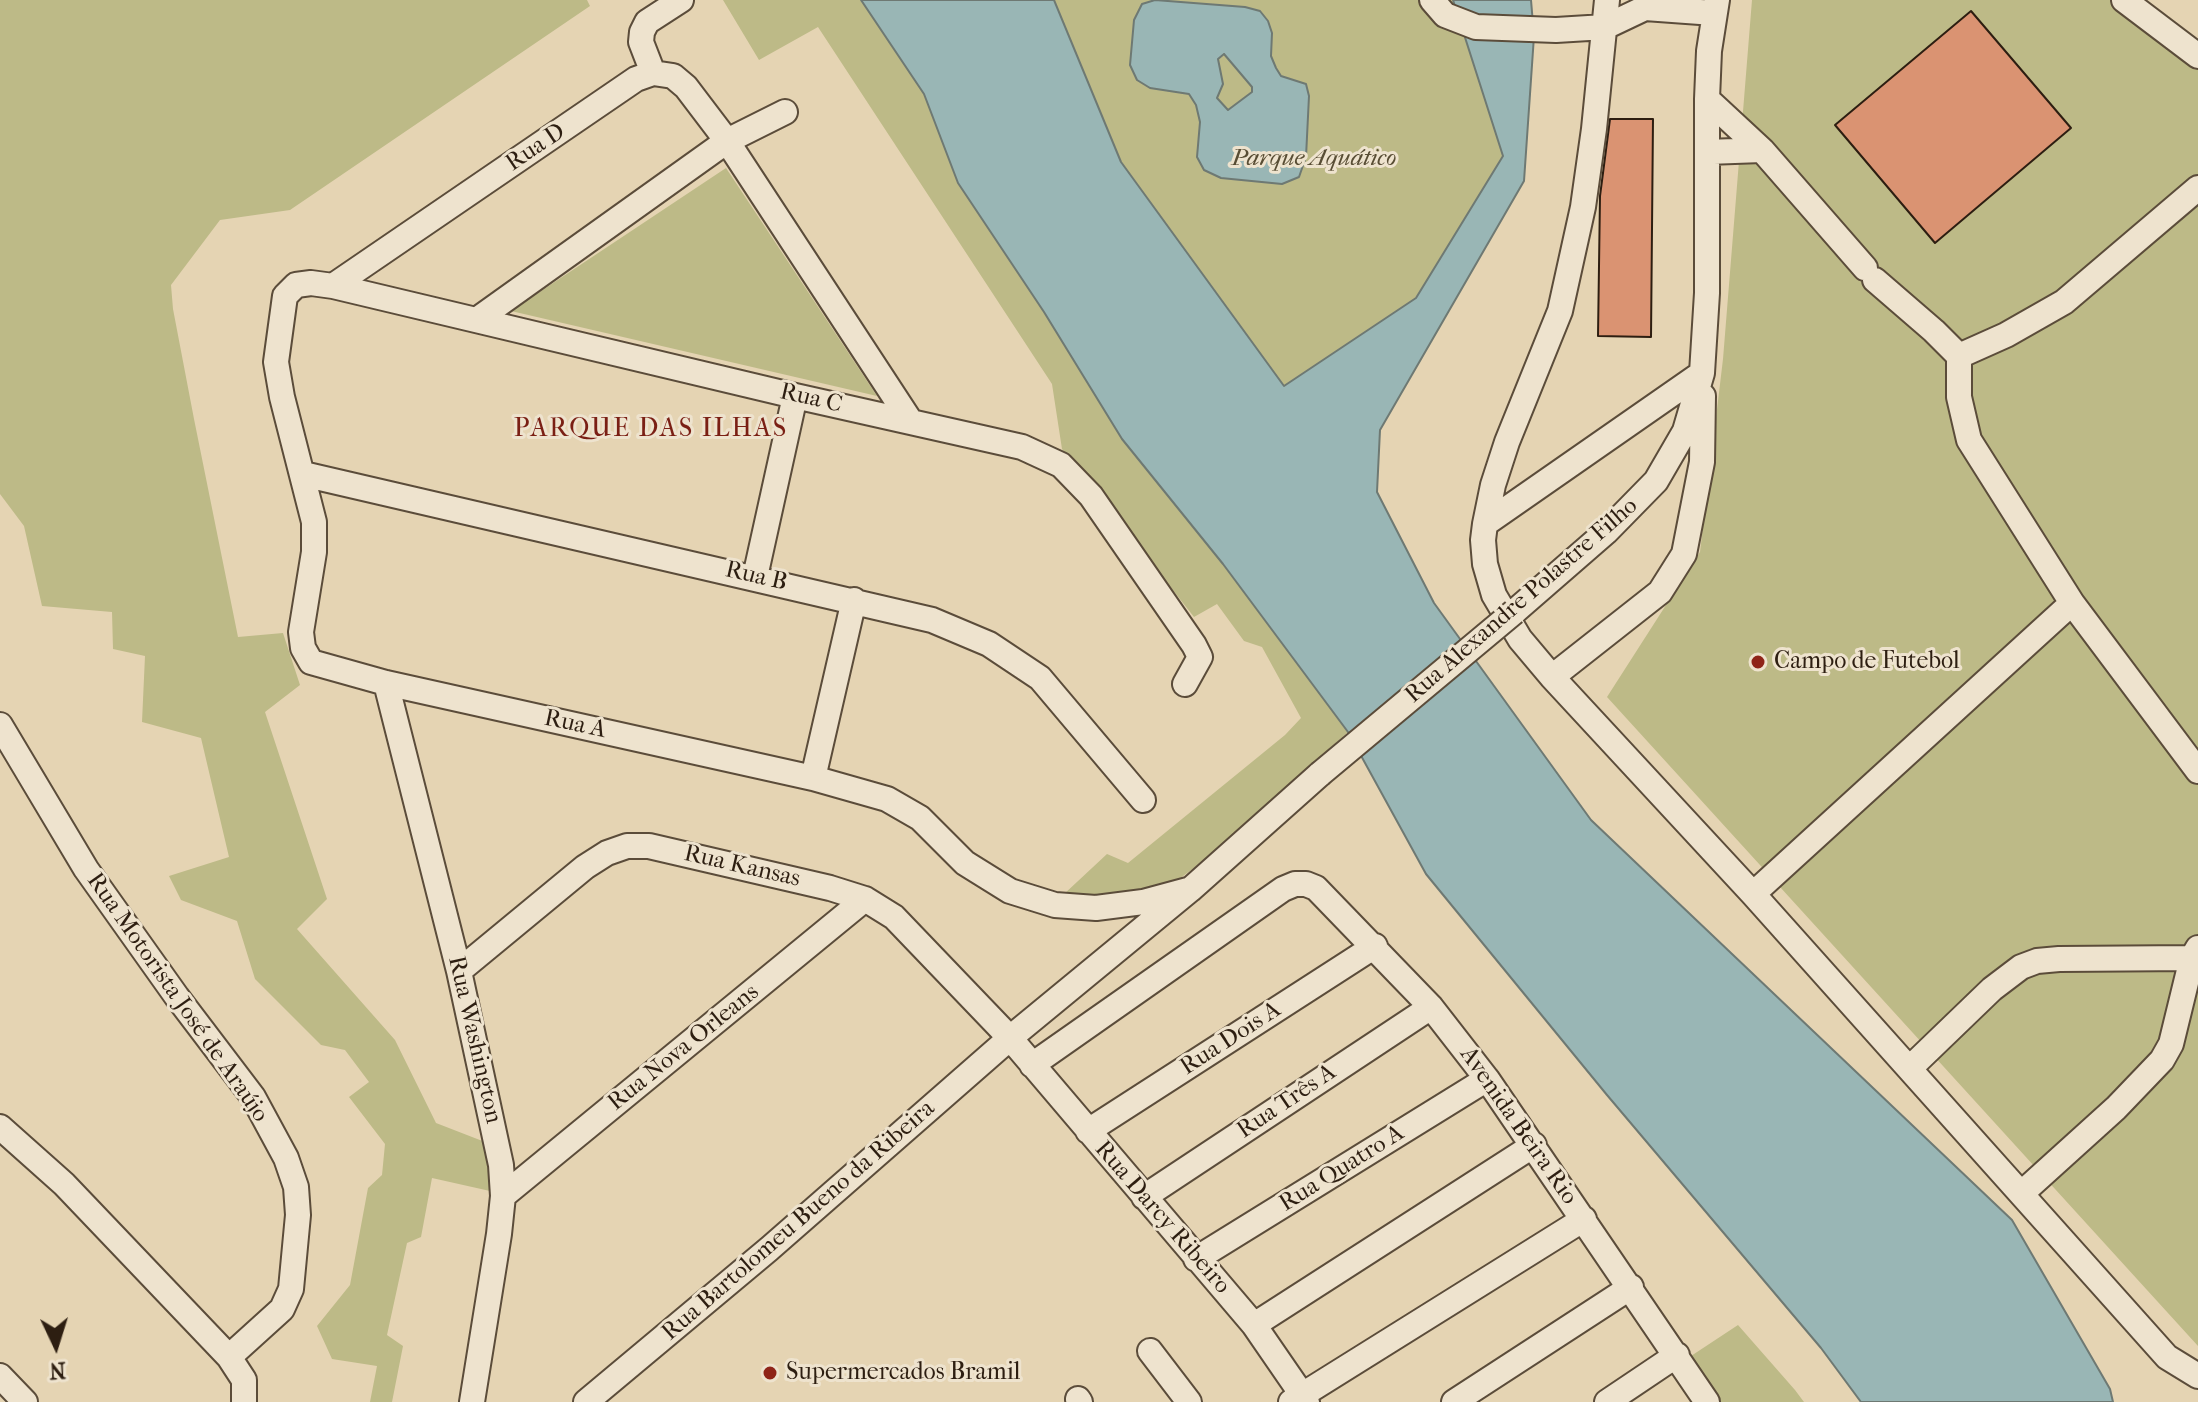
<!DOCTYPE html>
<meta charset="utf-8">
<style>
body{margin:0}
#map{position:relative;width:2198px;height:1402px;overflow:hidden;background:#e5d4b3;font-family:"IM FELL French Canon",serif}
canvas{display:block}
.north{position:absolute;left:16px;top:1306px;width:80px;height:80px;-webkit-text-stroke:6px #eee3ce;paint-order:stroke;rotate:176deg;font-size:22px;font-weight:700;line-height:32px;text-align:center;color:#2d1e11}
.north::after{content:'';display:block;margin:auto;width:28px;height:36px;background:#2d1e11;clip-path:polygon(50% 0,100% 100%,50% 72%,0 100%)}
</style>
<div id="map">
<canvas width="2198" height="1402"></canvas>
<div class="north">N</div>
</div>
<script>
const ctx = document.querySelector('canvas').getContext('2d');
ctx.lineJoin = 'round';
function fill(path, color) { ctx.fillStyle = color; ctx.fill(path, 'evenodd'); }
const toPath = rows => new Path2D(rows.map(r => 'M' + r).join(''));
function trace(path, color, width, dash) { ctx.strokeStyle = color; ctx.lineWidth = width; ctx.lineCap = dash ? 'butt' : 'round'; ctx.setLineDash(dash || []); ctx.stroke(path); }
function write(font, color, halo, rows, align = 'center') {
  ctx.font = font + ' "IM FELL French Canon",serif'; ctx.lineWidth = 6; ctx.setLineDash([]); ctx.textBaseline = 'middle'; ctx.strokeStyle = halo; ctx.fillStyle = color; for (const [text, x, y, turn = 0] of rows) {
    ctx.save(); ctx.translate(x, y); ctx.rotate((+turn || 0) * Math.PI / 180); ctx.textAlign = isNaN(turn) ? turn : align; if (halo) ctx.strokeText(text, 0, 0); ctx.fillText(text, 0, 0); ctx.restore();
  }
}
fill(toPath([
 [0,0,587,0,590,6,290,210,220,220,171,285,173,309,194,419,238,637,283,633,300,685,265,712,327,899,297,929,395,1040,436,1123,485,1142,490,1191,432,1178,421,1237,407,1243,387,1335,403,1346,392,1402,370,1402,377,1366,332,1359,317,1326,350,1285,368,1188,382,1175,385,1144,349,1097,369,1082,345,1050,321,1045,255,979,237,921,181,900,169,876,229,857,201,738,142,722,145,656,113,649,112,612,42,606,24,526,0,494],
 [723,0,861,0,924,94,958,183,1044,312,1122,439,1223,564,1348,732,1206,859,1179,879,1148,891,1103,900,1063,895,1107,854,1128,863,1285,735,1301,718,1262,647,1244,641,1217,604,1194,617,1062,449,1052,384,818,27,759,60],
 [1054,0,1453,0,1503,156,1416,298,1284,386,1121,162],
 [1752,0,2133,0,2198,51,2198,1346,1607,697,1700,552,1723,359],
 [726,168,877,396,511,311],
 [1738,1325,1795,1390,1804,1402,1721,1402,1691,1356]
]), '#bdba87');
const water = toPath([
 [861,0,1054,0,1121,162,1284,386,1416,298,1503,156,1453,0,1531,0,1534,36,1524,181,1380,430,1377,492,1434,603,1591,820,2012,1220,2110,1389,2113,1402,1861,1402,1821,1348,1607,1095,1426,874,1348,732,1223,564,1122,439,1044,312,958,183,924,94,861,0],
 [1155,0,1245,7,1260,11,1268,21,1272,33,1271,56,1276,68,1281,76,1306,84,1309,96,1306,157,1299,177,1282,184,1221,178,1204,170,1197,157,1200,122,1196,105,1189,94,1150,88,1137,80,1130,65,1134,20,1142,4,1155,0],
 [1224,54,1252,87,1252,92,1228,110,1217,98,1223,84,1218,59,1224,54]
]);
fill(water, '#99b6b5');
trace(water, '#6e7973', 2);
const building = toPath([
 [1971,11,2071,128,1935,243,1835,125,1971,11],
 [1610,119,1653,119,1651,337,1598,336,1600,196,1610,119]
]);
fill(building, '#da9372');
trace(building, '#2d1e11', 2);
const minor = toPath([
 [1432,0,1445,15,1476,27,1556,30,1605,27,1645,8,1656,0],
 [1607,0,1594,129,1583,207,1560,311,1507,442,1493,485,1485,524,1483,540,1485,564,1494,595,1520,639,1552,677,1753,894,2167,1357,2198,1376],
 [2124,0,2198,56],
 [1645,8,1714,13],
 [653,73,641,42,642,32,647,22,681,0],
 [1707,99,1762,150,1865,268],
 [1707,152,1762,150],
 [1875,280,1934,331,1959,356,2006,335,2064,302,2198,188],
 [333,286,636,79,653,73,673,76,686,87,727,141,911,422],
 [478,319,727,141,785,112],
 [303,474,932,620,989,644,1040,678,1143,800],
 [1485,524,1702,373],
 [755,577,795,396],
 [2072,603,2198,771],
 [1514,612,1606,532,1656,481,1685,431,1702,373,1707,293,1707,99,1709,51,1717,0],
 [1552,677,1660,592,1684,554,1702,462,1703,396],
 [386,683,459,971,501,1165,503,1196,499,1234,472,1402],
 [1185,684,1200,657,1194,645,1091,496,1061,465,1022,447,795,396,333,286,311,283,296,285,285,296,276,362,282,397,314,522,314,552,301,632,303,648,311,662,386,683,813,778,887,799,920,818,965,863,1010,891,1055,905,1096,908,1143,902,1191,889],
 [0,725,86,869,177,997,253,1097,286,1158,296,1187,298,1215,291,1289,282,1309,229,1357],
 [813,778,854,600],
 [1753,894,2072,603,1969,440,1959,397,1959,356],
 [459,971,585,867,607,853,627,846,649,846,830,888,865,899,894,917,1010,1038,1254,1325,1307,1402],
 [1032,1065,1283,889,1295,884,1306,884,1316,888,1431,1007,1487,1079,1707,1402],
 [1910,1068,1992,989,2021,967,2037,961,2059,959,2192,958],
 [0,1127,64,1184,229,1357,244,1380,244,1402],
 [1088,1131,1375,946],
 [2022,1193,2116,1108,2162,1060,2171,1044,2192,958,2198,948],
 [503,1196,865,899],
 [1144,1197,1431,1007],
 [1196,1259,1487,1079],
 [1254,1325,1534,1145],
 [1150,1351,1189,1402],
 [0,1376,25,1402],
 [1078,1399,1080,1402],
 [586,1402,769,1249,1010,1038,1191,889,1320,774],
 [1291,1402,1584,1219],
 [1454,1402,1631,1287],
 [1607,1402,1677,1355]
]);
trace(minor, '#5b4c3a', 28);
trace(minor, '#eee3ce', 24);
const minorBridge = toPath([
 [1320,774,1514,612]
]);
trace(minorBridge, '#5b4c3a', 28, []);
trace(minorBridge, '#eee3ce', 24);
for (const [x, y, r, color] of [
 [1758,662,8,"#8f2418"],
 [770,1373,8,"#8f2418"]
]) { const dot = new Path2D(); dot.arc(x, y, r, 0, 2 * Math.PI); ctx.fillStyle = color; ctx.fill(dot); trace(dot, '#eee3ce', 3); }
write('24px', '#2d1e11', '#eee3ce', [
 ["Rua D",536,148,-34],
 ["Rua C",811,399,13],
 ["Rua B",756,577,13],
 ["Rua Alexandre Polastre Filho",1522,601,-41],
 ["Rua A",575,725,12],
 ["Rua Kansas",742,867,13],
 ["Rua Motorista José de Araújo",177,998,55],
 ["Rua Dois A",1231,1039,-33],
 ["Rua Washington",474,1040,77],
 ["Rua Nova Orleans",684,1048,-39],
 ["Rua Três A",1287,1102,-34],
 ["Avenida Beira Rio",1518,1126,55],
 ["Rua Quatro A",1342,1169,-32],
 ["Rua Darcy Ribeiro",1162,1218,49],
 ["Rua Bartolomeu Bueno da Ribeira",799,1221,-41]
]);
write('italic 24px', '#584d34', '#eee3ce', [
 ["Parque Aquático",1314,159]
]);
write('24px', '#2d1e11', '#eee3ce', [
 ["Campo de Futebol",1774,662],
 ["Supermercados Bramil",786,1373]
], 'left');
ctx.letterSpacing = '2px';
write('26px', '#7a1f14', '#eee3ce', [
 ["PARQUE DAS ILHAS",651,430]
]);
ctx.letterSpacing = '0px';
</script>
